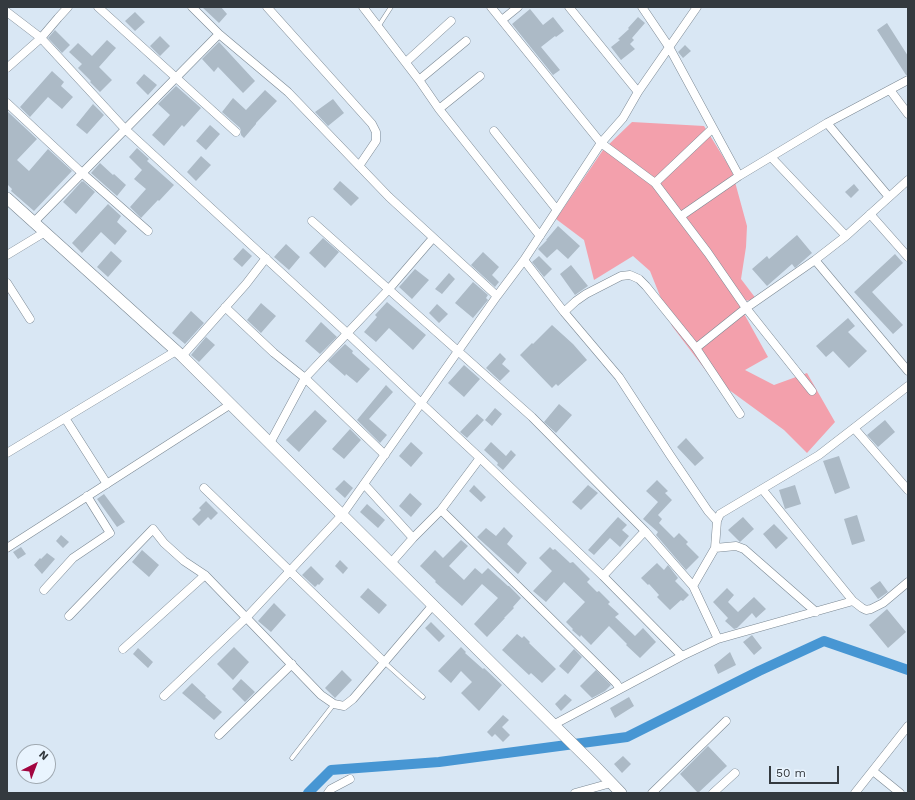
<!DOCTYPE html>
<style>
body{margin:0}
#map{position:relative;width:915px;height:800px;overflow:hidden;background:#d9e7f4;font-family:"Work Sans",sans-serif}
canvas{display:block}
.frame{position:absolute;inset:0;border:8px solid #343a3f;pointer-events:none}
.north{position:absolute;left:16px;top:744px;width:40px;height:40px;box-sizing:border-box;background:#e9f4fe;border:1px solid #a1aab2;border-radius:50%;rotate:42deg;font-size:11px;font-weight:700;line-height:16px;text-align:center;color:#343a3f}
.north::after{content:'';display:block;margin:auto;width:14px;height:18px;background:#a20540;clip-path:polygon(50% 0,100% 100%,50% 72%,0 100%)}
.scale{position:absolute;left:769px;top:766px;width:70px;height:18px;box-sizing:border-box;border:2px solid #343a3f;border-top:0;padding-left:5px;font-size:12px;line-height:14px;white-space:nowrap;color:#343a3f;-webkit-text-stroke:3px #e9f4fe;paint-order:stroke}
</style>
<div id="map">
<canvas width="915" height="800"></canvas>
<div class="frame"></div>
<div class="north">N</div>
<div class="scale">50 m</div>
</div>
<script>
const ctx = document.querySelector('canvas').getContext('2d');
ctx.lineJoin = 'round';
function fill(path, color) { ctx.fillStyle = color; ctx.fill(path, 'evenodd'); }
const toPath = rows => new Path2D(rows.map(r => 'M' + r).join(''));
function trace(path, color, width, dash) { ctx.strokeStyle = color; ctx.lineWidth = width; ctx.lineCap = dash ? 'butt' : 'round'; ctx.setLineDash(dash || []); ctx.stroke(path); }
fill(toPath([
 [632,122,704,126,732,171,747,226,746,247,741,279,757,300,737,301,768,357,745,370,774,385,807,373,835,422,807,453,784,430,710,376,672,326,650,271,633,256,594,280,584,240,556,219,603,150]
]), '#f3a0ac');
trace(toPath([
 [308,793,331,770,439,762,627,737,759,671,824,641,908,670]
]), '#4796d3', 10);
fill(toPath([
 [202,7,221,7,227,14,219,23],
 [530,9,543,25,553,17,564,31,556,37,555,36,541,47,560,70,553,75,512,24],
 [135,12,145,22,135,31,125,21],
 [638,17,645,23,632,38,634,40,630,44,635,49,621,60,611,47,620,40,618,39,629,29,628,28],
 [887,23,908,56,908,75,906,75,877,30],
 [55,30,70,45,62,53,48,38],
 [160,36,170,46,160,56,150,46],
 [107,40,116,48,99,67,112,80,100,92,90,82,91,81,78,68,82,64,69,52,78,43,92,56],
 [219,42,255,81,243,93,218,67,214,72,202,59],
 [685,45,691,51,683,58,678,52],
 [52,71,64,82,61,86,73,97,62,109,48,97,30,117,20,107],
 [144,74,157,85,148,95,136,83],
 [176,86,201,108,184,127,182,125,164,146,152,135,170,115,158,104],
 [265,90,277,101,256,123,256,124,244,138,241,135,241,131,240,128,222,112,233,98,246,110],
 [333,99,344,113,328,126,315,112],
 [93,104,104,115,87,134,76,125],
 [7,111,37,139,17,160,29,171,48,149,72,171,34,211,11,191,12,189,7,184],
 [210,125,220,134,206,150,196,141],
 [137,148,149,159,147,161,174,185,159,201,158,200,141,218,130,207,146,189,134,179,142,170,129,157],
 [201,156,211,165,196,181,187,172],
 [100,163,113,175,114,174,126,185,117,196,91,173],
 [82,181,82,182,83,181,95,192,76,214,63,202],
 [340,181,359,198,351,206,333,189],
 [854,184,859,190,851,198,845,192],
 [108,204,121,216,117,222,127,231,115,245,101,232,82,253,72,243],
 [558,226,580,246,568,259,557,249,547,258,538,249,547,240,546,240],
 [797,235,812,253,795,268,792,264,767,286,752,269,767,256,769,259],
 [323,238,339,252,325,268,309,253],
 [286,244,300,257,289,270,274,257],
 [243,248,252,256,242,267,233,259],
 [111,251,122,261,108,277,97,267],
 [483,252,499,267,492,275,499,282,495,287,471,265],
 [895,254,903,263,872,292,903,325,893,334,854,292],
 [539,256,552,269,544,277,532,262],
 [571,265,588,286,575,295,560,274],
 [415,269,429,280,412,299,399,287],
 [449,273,455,279,442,294,435,289],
 [473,282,488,295,486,298,488,300,473,318,455,303],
 [387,302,426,335,413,350,389,328,376,342,364,332,377,317,375,315],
 [261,303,276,316,261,333,247,320],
 [437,304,448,314,439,323,429,313],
 [191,311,204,323,185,344,172,333],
 [848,318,855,326,848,332,867,351,849,368,833,351,826,357,816,346],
 [321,322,337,337,320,354,305,341],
 [552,325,573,344,587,360,558,386,556,384,552,388,520,355,532,343,533,344],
 [206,337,215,345,199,362,191,355],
 [345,344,353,351,352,353,370,369,357,383,346,374,345,376,328,361],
 [500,353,506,359,502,364,510,371,500,381,486,368],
 [464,365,480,379,464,397,448,383],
 [386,385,393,392,369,419,387,435,380,443,357,420],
 [559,404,572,415,556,433,544,422],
 [495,408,502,414,492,426,485,420],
 [315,410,327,421,299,452,286,440],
 [477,414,484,420,467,438,460,432],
 [885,420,895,432,878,447,867,435],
 [350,429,361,440,344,459,332,449],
 [686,438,704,458,695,466,677,447],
 [411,442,423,453,411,467,399,456],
 [491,442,506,456,511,450,516,455,503,470,497,465,498,463,484,450],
 [839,456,850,488,835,494,823,461],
 [344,480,353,488,345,498,335,489],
 [657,480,668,491,665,493,672,500,658,515,662,519,659,523,674,538,679,533,688,542,686,544,699,557,686,570,656,535,658,532,643,519,658,502,646,491],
 [474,485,486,497,481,502,469,491],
 [588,485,598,493,581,510,572,502],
 [795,485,801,504,785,509,779,490],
 [410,493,422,504,411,517,399,506],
 [104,494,125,522,117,527,97,499],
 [206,501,218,513,211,520,208,517,199,526,192,519,201,510,199,508],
 [367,504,385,520,378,528,360,512],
 [857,515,865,541,852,545,844,519],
 [618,517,627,525,622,530,629,536,620,547,610,538,594,555,588,550],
 [743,517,754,529,740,542,728,530],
 [774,524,788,538,776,549,763,534],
 [504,527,513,536,507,544,527,563,518,574,477,537,486,528,496,536],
 [61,535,69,542,63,548,56,541],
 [461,540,468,546,449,566,464,580,475,568,482,574,488,568,508,586,509,586,521,598,513,607,514,608,504,618,505,618,487,637,474,624,498,598,482,584,462,606,435,582,436,581,420,566,435,550,443,558],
 [21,547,26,554,18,559,13,552],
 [550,547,553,550,555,549,568,561,570,563,573,562,590,579,587,582,597,592,599,591,610,602,608,604,619,614,615,617,635,636,643,628,656,642,640,658,626,645,627,644,609,626,591,645,581,635,580,637,572,630,573,629,566,622,585,602,564,582,546,602,533,591,552,571,539,558],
 [142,550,159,565,149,577,132,562],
 [47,553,55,559,42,574,34,565,40,558,41,559],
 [340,560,348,568,343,574,335,566],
 [657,563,664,570,668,565,678,578,675,581,689,595,683,601,681,600,670,610,657,597,659,595,649,584,648,585,641,578],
 [311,566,324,579,319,585,318,584,315,587,302,575],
 [880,581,888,592,878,599,870,588],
 [368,588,387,605,379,614,360,597],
 [727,588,734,595,728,602,738,612,754,597,766,609,756,618,752,613,737,628,734,629,725,621,728,618,713,602],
 [274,603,286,615,271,632,258,621],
 [887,609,906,632,888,648,869,625],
 [431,622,445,636,439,642,425,628],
 [517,634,522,638,524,636,530,642,529,643,556,669,542,683,531,673,529,675,502,650],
 [752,635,762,648,754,655,743,642],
 [234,647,249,662,233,680,217,664],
 [461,647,466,652,465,653,483,669,484,668,502,685,479,711,461,693,472,682,461,671,451,683,438,671],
 [138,648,153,662,148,668,133,654],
 [574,649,582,657,568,674,559,666],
 [730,652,736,665,718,674,714,665],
 [342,670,352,680,335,698,325,688],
 [596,670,611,685,605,691,592,698,580,686],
 [241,679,255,692,245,702,232,689],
 [192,683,206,696,205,697,222,712,214,720,182,693],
 [565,694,572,700,561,711,555,704],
 [629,697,634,706,615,718,610,708],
 [503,715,509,720,502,727,510,735,503,742,495,734,492,737,487,732],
 [708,746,727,766,698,793,680,774],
 [623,756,631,764,622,773,614,764]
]), '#acbac6');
const lane = toPath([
 [378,27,391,7],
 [384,662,423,697],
 [292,758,334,704]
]);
const street = toPath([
 [98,7,236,132],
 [192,7,219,34,288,92,389,197,497,296],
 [267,7,372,124,376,132,376,141,359,166],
 [363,7,419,80,439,109,540,236],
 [491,7,601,143,655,183,708,253,746,308,812,391],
 [569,7,638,92],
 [642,7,669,47,739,176],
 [7,12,41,38,125,129,347,333,421,403,480,458,603,576,682,656],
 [502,20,518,7],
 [406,62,451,21],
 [7,68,41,38,58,18,68,7],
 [419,80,466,41],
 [890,90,908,114],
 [7,103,82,173,148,231],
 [439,109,480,76],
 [827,123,889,197],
 [494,131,557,210],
 [655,183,713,128],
 [870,214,908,257],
 [681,216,739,176,827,123,908,80],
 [312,221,532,417,645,531,693,586,718,639],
 [34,222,219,34],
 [846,236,908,180],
 [7,255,45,232],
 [524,260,564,312,619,377,670,455,708,511,717,521],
 [815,260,908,371],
 [7,283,30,319],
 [225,307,274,353,305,378,385,455],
 [564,312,576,301,586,294,621,276,630,275,639,279,646,286,696,348,740,414],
 [696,348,746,308,815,260,846,236,771,157],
 [182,356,246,284,266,258],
 [65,418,107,484],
 [854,428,908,490],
 [270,443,305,378,389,289,433,238],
 [7,453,176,351],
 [364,484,413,538],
 [204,488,384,662],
 [762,489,853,601,862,608,866,610,871,609,883,603,908,582],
 [441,510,480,458],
 [7,548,231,404],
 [715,548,736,546,744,549,816,612],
 [391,563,413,538,441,510,616,683,620,689],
 [603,576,645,531],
 [693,586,715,548,717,521,720,514,819,455,854,428,908,386],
 [44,590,73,558,110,533,87,496],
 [69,616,153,529,164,543,184,561,205,575,321,695,334,704,344,706,353,699,433,605],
 [123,649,205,575],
 [164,696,246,618,342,515,497,296,524,260,601,143,623,118,638,92,697,7],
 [553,725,682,656,718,639,853,601],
 [219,735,292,664],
 [873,771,900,793],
 [328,793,331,789,350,779],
 [575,793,611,783],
 [652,793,726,721],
 [713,793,735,773],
 [855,793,908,726]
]);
const secondary = toPath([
 [7,198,182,356,593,764,621,793]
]);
trace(lane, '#7b8893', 5);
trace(street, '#7b8893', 9);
trace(secondary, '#7b8893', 12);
trace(lane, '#fff', 4);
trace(street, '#fff', 8);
trace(secondary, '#fff', 11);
</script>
